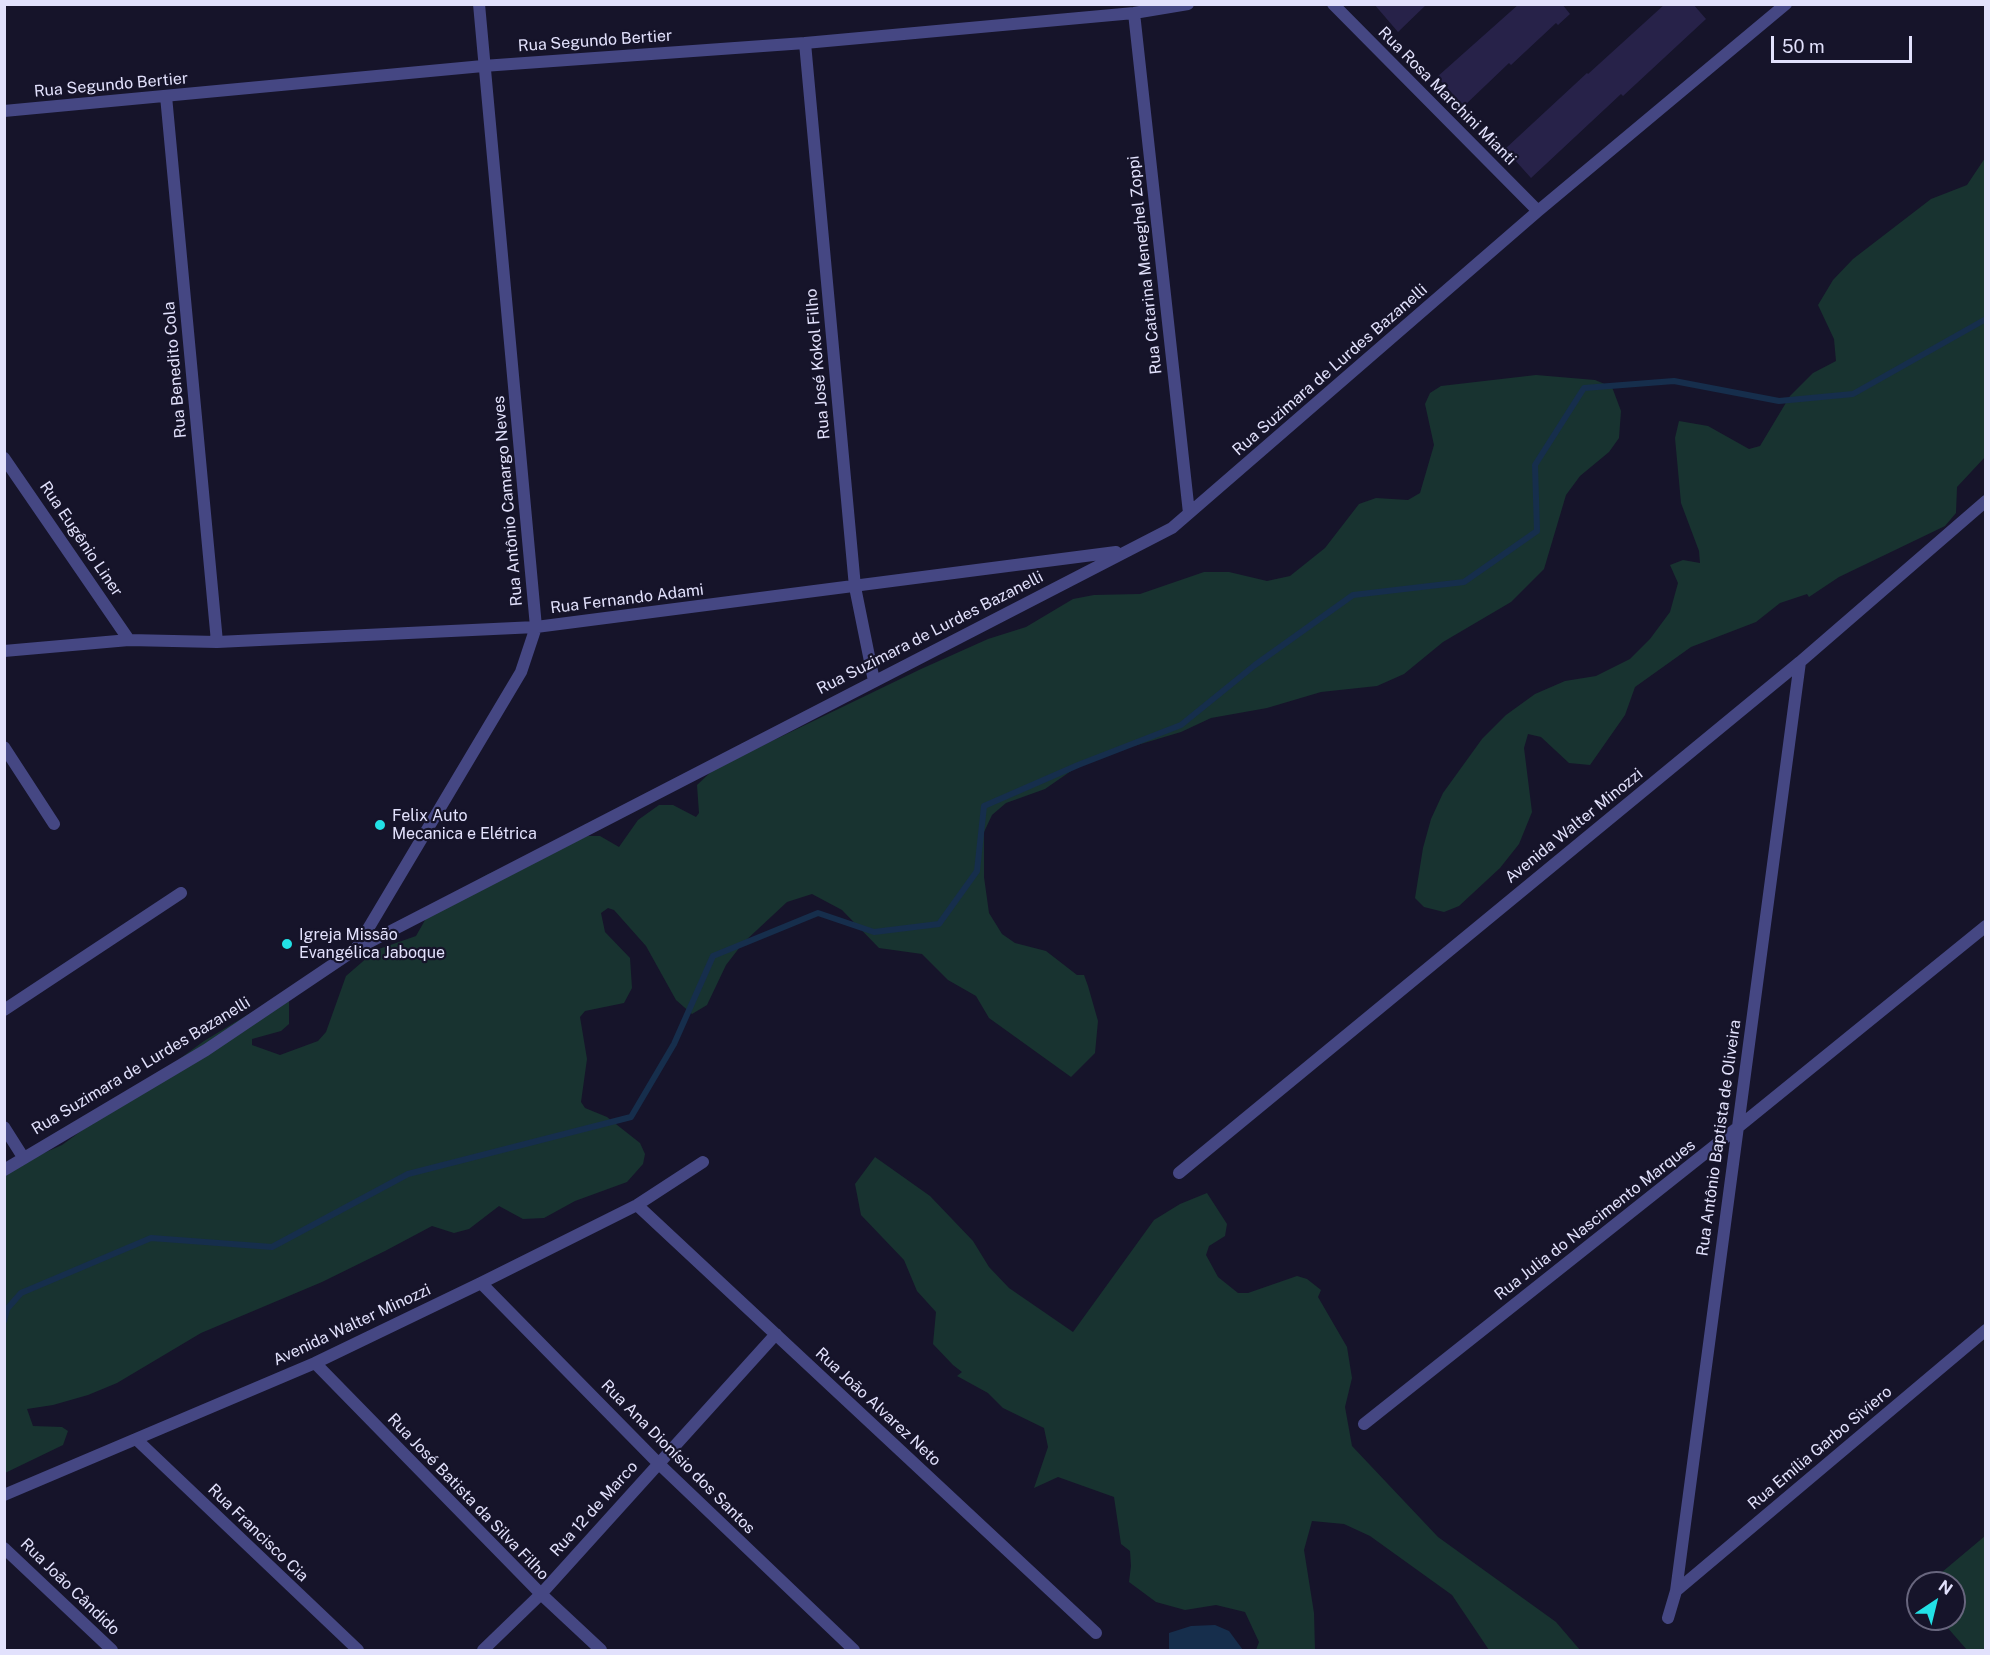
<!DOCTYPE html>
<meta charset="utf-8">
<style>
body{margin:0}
#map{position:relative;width:1990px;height:1655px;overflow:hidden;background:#16142a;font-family:"Public Sans",sans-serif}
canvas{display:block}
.frame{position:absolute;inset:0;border:6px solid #e2e1fc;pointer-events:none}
.north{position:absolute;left:1906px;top:1571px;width:60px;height:60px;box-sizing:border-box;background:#16142a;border:2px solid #68667e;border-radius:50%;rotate:35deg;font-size:16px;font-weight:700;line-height:24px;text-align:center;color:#e2e1fc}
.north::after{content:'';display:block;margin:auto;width:21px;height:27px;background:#22e1e6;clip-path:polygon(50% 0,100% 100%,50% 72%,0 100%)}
.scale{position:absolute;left:1771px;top:36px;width:141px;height:27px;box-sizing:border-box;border:3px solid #e2e1fc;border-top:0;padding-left:8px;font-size:18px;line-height:21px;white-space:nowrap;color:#e2e1fc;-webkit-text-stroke:4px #16142a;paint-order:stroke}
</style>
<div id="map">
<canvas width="1990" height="1655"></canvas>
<div class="frame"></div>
<div class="north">N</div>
<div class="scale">50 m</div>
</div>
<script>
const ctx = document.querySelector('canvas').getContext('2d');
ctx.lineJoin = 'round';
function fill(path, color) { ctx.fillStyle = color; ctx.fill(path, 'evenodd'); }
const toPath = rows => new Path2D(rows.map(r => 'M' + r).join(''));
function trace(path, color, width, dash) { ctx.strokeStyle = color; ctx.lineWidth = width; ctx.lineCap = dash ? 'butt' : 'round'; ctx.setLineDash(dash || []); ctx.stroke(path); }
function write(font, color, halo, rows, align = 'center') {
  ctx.font = font + ' "Public Sans",sans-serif'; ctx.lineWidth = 4.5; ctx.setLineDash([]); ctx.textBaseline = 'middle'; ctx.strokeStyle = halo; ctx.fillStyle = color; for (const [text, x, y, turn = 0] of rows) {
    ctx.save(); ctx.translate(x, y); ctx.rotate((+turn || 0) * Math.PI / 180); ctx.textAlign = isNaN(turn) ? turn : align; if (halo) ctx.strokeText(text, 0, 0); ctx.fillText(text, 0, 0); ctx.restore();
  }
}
fill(toPath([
 [1985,158,1985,457,1957,487,1956,513,1945,526,1839,577,1809,597,1807,594,1780,603,1756,622,1691,647,1635,687,1625,715,1590,765,1569,763,1541,737,1528,734,1524,748,1532,812,1519,844,1500,868,1459,906,1444,912,1424,907,1415,898,1423,848,1431,819,1443,793,1482,739,1506,715,1535,694,1565,681,1596,676,1630,659,1650,639,1670,612,1678,583,1670,565,1683,560,1700,563,1699,551,1681,503,1675,438,1679,421,1708,426,1749,449,1760,446,1790,396,1813,373,1836,361,1834,339,1818,305,1833,280,1853,259,1931,199,1967,185],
 [1536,375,1595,380,1612,387,1621,411,1619,438,1609,452,1580,476,1566,495,1544,569,1511,602,1443,642,1404,674,1377,686,1321,692,1267,708,1211,718,1181,732,1087,760,1045,789,1006,803,992,815,984,832,984,877,989,913,1002,934,1015,943,1046,951,1077,975,1084,975,1088,986,1098,1021,1095,1053,1071,1077,989,1018,976,996,948,980,922,954,879,948,842,910,812,894,787,902,743,943,726,965,707,1005,692,1014,676,1000,646,946,614,910,608,908,601,913,605,932,630,958,632,988,624,1003,585,1011,580,1017,587,1059,581,1102,585,1108,607,1117,640,1143,645,1154,643,1164,627,1182,575,1201,544,1218,523,1219,499,1206,469,1229,454,1233,432,1226,385,1251,322,1282,201,1333,117,1383,88,1395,53,1405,27,1409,33,1426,62,1427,68,1431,63,1445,5,1473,5,1176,28,1160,62,1145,204,1041,267,1003,289,998,289,1024,281,1031,252,1039,252,1045,280,1055,318,1041,326,1032,346,976,376,950,416,936,433,906,488,874,588,836,600,836,619,847,638,820,659,805,673,805,696,817,699,813,697,785,714,769,921,669,988,639,1026,627,1073,599,1094,595,1140,594,1204,572,1229,572,1267,581,1290,576,1325,548,1359,504,1376,498,1408,500,1420,493,1434,445,1425,404,1430,393,1441,386],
 [875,1157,930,1196,973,1241,989,1267,1009,1288,1073,1332,1154,1220,1180,1204,1207,1193,1227,1224,1225,1236,1209,1246,1206,1255,1218,1277,1238,1293,1248,1293,1297,1276,1307,1279,1321,1290,1318,1297,1347,1347,1352,1378,1345,1407,1352,1446,1438,1537,1556,1622,1580,1650,1489,1650,1452,1595,1370,1536,1344,1524,1312,1521,1304,1550,1314,1613,1315,1650,1256,1650,1259,1642,1245,1612,1216,1605,1185,1610,1156,1602,1129,1582,1131,1566,1130,1551,1121,1544,1114,1497,1058,1477,1034,1488,1048,1447,1044,1428,1003,1408,988,1393,957,1376,962,1372,953,1365,933,1344,936,1312,917,1291,904,1260,861,1215,855,1184],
 [1985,1536,1985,1650,1967,1650,1940,1619,1954,1619,1954,1583,1929,1583]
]), '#183330');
fill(toPath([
 [1215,1625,1229,1631,1243,1650,1169,1650,1169,1633,1191,1626]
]), '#162e4c');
trace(toPath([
 [4,1321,7,1309,21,1293,151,1238,272,1247,408,1174,631,1117,674,1044,713,956,818,913,874,932,939,924,977,871,984,806,1078,765,1181,725,1255,665,1353,595,1464,582,1537,531,1535,465,1584,388,1674,381,1779,401,1853,394,1986,319]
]), '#162e4c', 6);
fill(toPath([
 [1374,4,1427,4,1398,32],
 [1519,4,1562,4,1570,14,1558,25,1556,23,1511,65,1509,63,1464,106,1437,77],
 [1665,4,1693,4,1706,19,1623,96,1621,94,1531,178,1505,149,1587,73,1588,74]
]), '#272249');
trace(toPath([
 [1333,4,1538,211],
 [1134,13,1189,513],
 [805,43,855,587,874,681],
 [166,96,217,642],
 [4,111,483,66,805,43,1134,13,1188,4],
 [4,458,129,640],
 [4,651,129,640,217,642,536,627,1116,552],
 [4,747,54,824],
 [356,949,521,672,536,627,479,4],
 [4,1010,181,893],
 [4,1127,23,1157],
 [4,1170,206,1050,356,949,1172,528,1538,211,1786,4],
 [1179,1173,1800,662,1986,501],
 [637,1205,1096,1633],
 [481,1283,658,1463,854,1650],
 [315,1363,541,1594,601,1650],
 [1364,1424,1737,1128,1986,926],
 [136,1439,358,1650],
 [4,1495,315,1363,481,1283,637,1205,703,1162],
 [4,1548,112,1650],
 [1676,1591,1986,1330],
 [1668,1618,1676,1591,1800,662],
 [483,1650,541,1594,776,1334]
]), '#454783', 12);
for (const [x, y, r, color] of [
 [380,825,6,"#22e1e6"],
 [287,944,6,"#22e1e6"]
]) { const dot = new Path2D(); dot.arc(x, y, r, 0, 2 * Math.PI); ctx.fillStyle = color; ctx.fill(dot); trace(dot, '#16142a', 2); }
write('16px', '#e2e1fc', '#16142a', [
 ["Rua Segundo Bertier",595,41,-4],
 ["Rua Segundo Bertier",111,85,-5],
 ["Rua Rosa Marchini Mianti",1447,96,45],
 ["Rua Catarina Meneghel Zoppi",1145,265,-96],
 ["Rua José Kokol Filho",818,364,-95],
 ["Rua Benedito Cola",175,370,-95],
 ["Rua Suzimara de Lurdes Bazanelli",1330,370,-41],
 ["Rua Antônio Camargo Neves",508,501,-95],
 ["Rua Eugênio Liner",81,539,56],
 ["Rua Fernando Adami",627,599,-7],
 ["Rua Suzimara de Lurdes Bazanelli",930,633,-27],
 ["Avenida Walter Minozzi",1574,826,-39],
 ["Rua Suzimara de Lurdes Bazanelli",141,1066,-31],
 ["Rua Antônio Baptista de Oliveira",1719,1138,-82],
 ["Rua Julia do Nascimento Marques",1595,1220,-38],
 ["Avenida Walter Minozzi",352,1325,-25],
 ["Rua João Alvarez Neto",878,1407,43],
 ["Rua Emília Garbo Siviero",1820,1448,-40],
 ["Rua Ana Dionísio dos Santos",678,1457,45],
 ["Rua José Batista da Silva Filho",468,1497,46],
 ["Rua 12 de Marco",594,1509,-48],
 ["Rua Francisco Cia",258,1533,44],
 ["Rua João Cândido",70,1587,44]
]);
write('16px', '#e2e1fc', '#16142a', [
 ["Felix Auto",392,816],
 ["Mecanica e Elétrica",392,834],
 ["Igreja Missão",299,935],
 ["Evangélica Jaboque",299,953]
], 'left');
</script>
